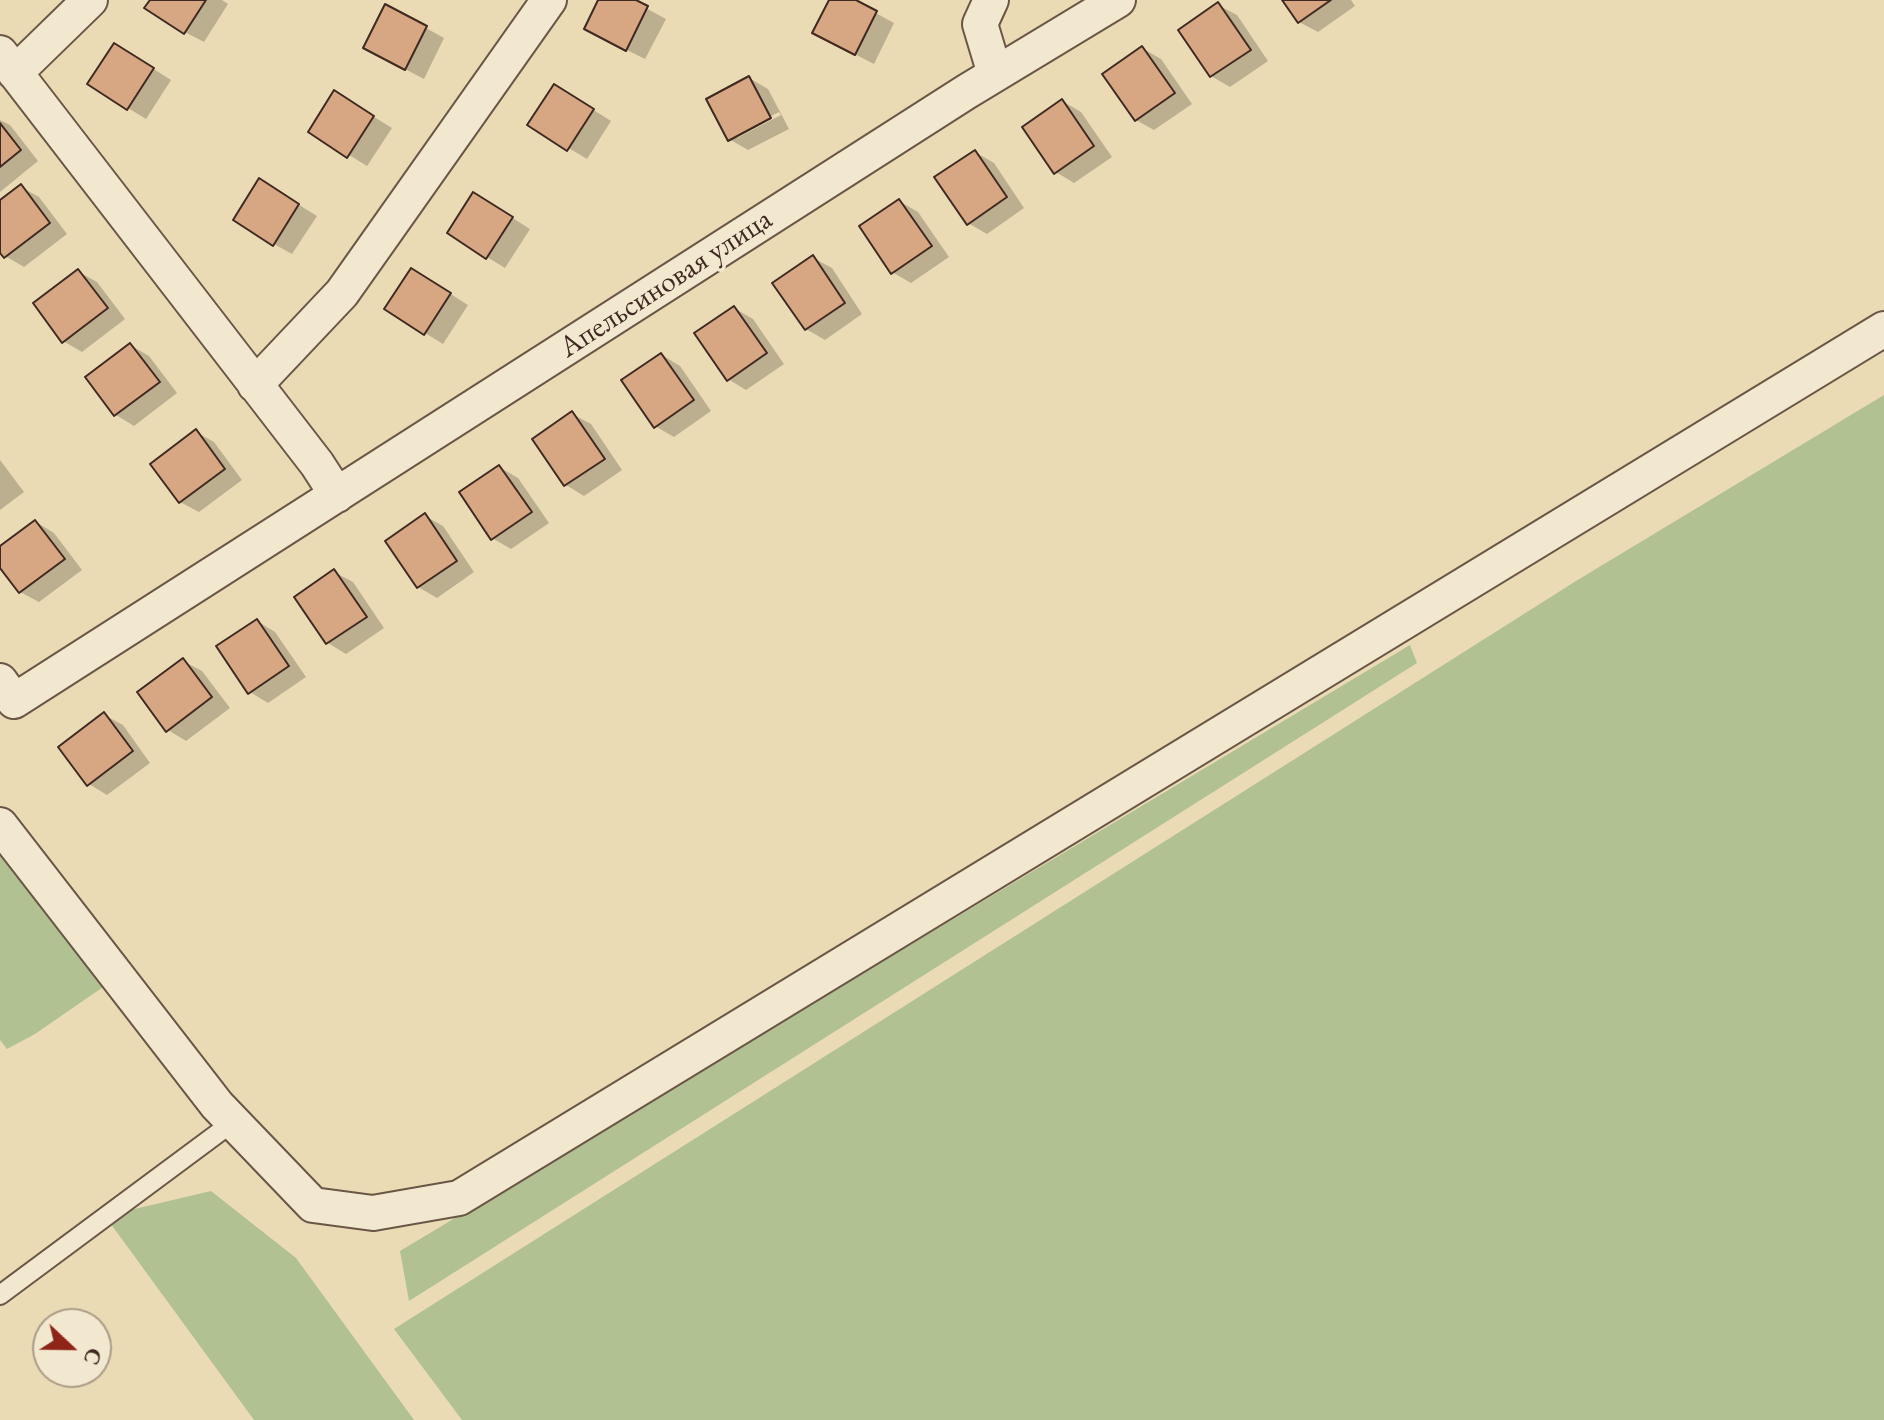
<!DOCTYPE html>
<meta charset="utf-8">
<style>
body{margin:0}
#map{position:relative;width:1884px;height:1420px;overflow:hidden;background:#eadbb5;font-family:"EB Garamond",serif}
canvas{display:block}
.north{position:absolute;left:32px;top:1308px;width:80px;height:80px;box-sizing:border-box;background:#f1e8cf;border:2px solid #aa9c89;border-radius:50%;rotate:112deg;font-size:22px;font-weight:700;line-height:32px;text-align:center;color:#3f2921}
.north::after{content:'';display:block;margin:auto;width:28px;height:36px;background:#8f2418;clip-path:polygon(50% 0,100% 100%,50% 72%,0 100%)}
</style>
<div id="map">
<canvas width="1884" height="1420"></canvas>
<div class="north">С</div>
</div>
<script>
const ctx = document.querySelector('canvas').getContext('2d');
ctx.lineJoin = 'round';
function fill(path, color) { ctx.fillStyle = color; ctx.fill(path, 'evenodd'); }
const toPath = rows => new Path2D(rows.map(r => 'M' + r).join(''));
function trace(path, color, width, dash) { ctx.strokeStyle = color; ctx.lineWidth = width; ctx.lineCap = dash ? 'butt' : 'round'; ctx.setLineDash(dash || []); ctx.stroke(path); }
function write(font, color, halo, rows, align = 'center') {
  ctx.font = font + ' "EB Garamond",serif'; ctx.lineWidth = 7; ctx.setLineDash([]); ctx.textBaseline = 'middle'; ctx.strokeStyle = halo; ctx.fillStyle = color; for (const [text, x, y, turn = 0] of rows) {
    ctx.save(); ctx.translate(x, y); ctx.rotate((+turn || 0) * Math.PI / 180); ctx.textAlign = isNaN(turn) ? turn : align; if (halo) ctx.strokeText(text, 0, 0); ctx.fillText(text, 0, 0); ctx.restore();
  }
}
fill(toPath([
 [1884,395,1884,1420,462,1420,394,1329,1576,581],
 [1410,645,1417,663,409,1301,400,1251],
 [0,832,119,976,35,1034,7,1049,0,1040],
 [211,1191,296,1258,414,1420,254,1420,105,1216]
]), '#b1c192');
fill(toPath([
 [152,0,222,0,228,4,204,42,185,32],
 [601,0,631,0,666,19,645,59,605,39],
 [831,0,852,0,894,23,874,64,833,43],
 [1284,0,1351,0,1355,6,1318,32,1299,22],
 [1218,5,1237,15,1268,61,1230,87,1211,76],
 [426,28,444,38,424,79,384,58],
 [1142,48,1161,59,1192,104,1154,130,1136,120],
 [133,56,171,80,146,119,128,108],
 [749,78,768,89,789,129,748,150,729,139],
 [779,112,781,115,737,138,737,134],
 [573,97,611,121,587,159,530,125],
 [1062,101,1081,112,1112,157,1074,183,1056,172],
 [353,104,392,128,367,166,310,131],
 [0,120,10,125,38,161,0,192],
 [975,152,994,163,1024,208,987,234,968,223],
 [21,187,39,197,67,234,24,267,5,256,0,249,0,202],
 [278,192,317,216,292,254,274,244],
 [899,201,918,212,949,257,911,283,892,272],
 [492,205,530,229,505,268,487,257],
 [813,258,832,268,862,314,825,340,806,329],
 [79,272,97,282,125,319,82,352,63,341],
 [430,281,468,305,443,344,425,333],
 [734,308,753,319,784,364,746,390,728,379],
 [130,345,149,356,177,393,134,426,116,415,88,378],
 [662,355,680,366,711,411,674,437,655,426],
 [572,414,591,424,622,470,584,496,566,485],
 [196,432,214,442,242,480,199,512,180,502],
 [0,460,24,492,0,510],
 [499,467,518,478,549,523,511,549,492,538],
 [425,516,443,526,474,572,437,598,418,587],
 [36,522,54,533,82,570,39,602,20,592,0,565,0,549],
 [334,572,353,582,384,628,346,654,328,643,297,598],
 [257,621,275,632,306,677,268,703,250,692],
 [183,661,202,671,230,708,186,741,168,730],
 [104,715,123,725,150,763,107,795,89,784]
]), '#0003');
const building = toPath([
 [150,0,206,0,184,34,144,8,150,0],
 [598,0,636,0,648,6,626,51,584,29,598,0],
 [829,0,856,0,877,11,855,55,812,33,829,0],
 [1282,0,1331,0,1298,23,1282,0],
 [1218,2,1251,50,1210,77,1178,30,1218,2],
 [385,4,427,26,405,70,363,48,385,4],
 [114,43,154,68,127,110,87,84,114,43],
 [1142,46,1175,93,1135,121,1102,74,1142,46],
 [749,76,771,118,728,141,706,99,749,76],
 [554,84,594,109,567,151,527,125,554,84],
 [334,90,374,116,347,158,308,132,334,90],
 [1062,99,1094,146,1054,174,1022,127,1062,99],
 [0,123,21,150,0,167,0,123],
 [975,150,1007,197,967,225,934,177,975,150],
 [259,178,299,204,273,246,233,220,259,178],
 [21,184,50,223,4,258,0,253,0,200,21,184],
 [473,192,513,217,486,259,447,233,473,192],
 [899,199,932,246,891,274,859,226,899,199],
 [813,255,845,303,805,330,772,283,813,255],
 [411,268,451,293,424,335,384,309,411,268],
 [78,269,108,308,62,343,33,303,78,269],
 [734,306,767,353,727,381,694,333,734,306],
 [130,343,160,382,114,416,85,377,130,343],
 [661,353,694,400,654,428,621,380,661,353],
 [572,411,605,459,564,486,532,439,572,411],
 [196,429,225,469,179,503,150,464,196,429],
 [499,465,532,512,491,540,459,492,499,465],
 [425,513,457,561,417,588,385,541,425,513],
 [35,520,65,559,19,593,0,568,0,546,35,520],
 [334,569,367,617,326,644,294,597,334,569],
 [257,619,289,666,248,694,216,646,257,619],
 [183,658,212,697,166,732,137,692,183,658],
 [104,712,133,751,87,786,58,747,104,712]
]);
fill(building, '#d6a782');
trace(building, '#3f2921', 2);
const lane = toPath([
 [0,1295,233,1122]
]);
const street = toPath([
 [991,0,980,24,995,74],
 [0,53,317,464,337,495],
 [15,73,90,0],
 [255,385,342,293,549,0],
 [0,681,14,701,966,92,1118,0],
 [0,825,217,1105,313,1205,373,1213,459,1198,1884,329]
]);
trace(lane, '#6a5646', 22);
trace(street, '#6a5646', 38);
trace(lane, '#f1e8cf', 18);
trace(street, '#f1e8cf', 34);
write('30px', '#3f2921', '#f1e8cf', [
 ["Апельсиновая улица",666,284,-33]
]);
</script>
